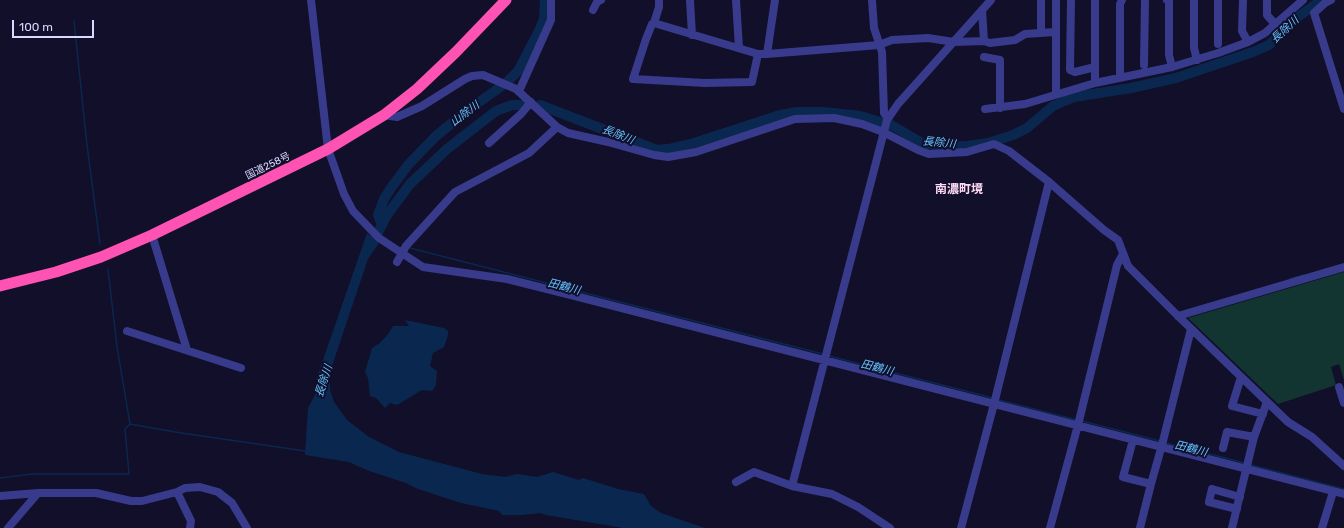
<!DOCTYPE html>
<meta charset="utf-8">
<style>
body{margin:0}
#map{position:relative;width:1344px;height:528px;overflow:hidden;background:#110f2a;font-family:Rubik,sans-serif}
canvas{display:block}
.scale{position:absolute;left:12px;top:20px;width:82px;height:18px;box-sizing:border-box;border:2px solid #d9d8ff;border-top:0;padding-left:5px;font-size:12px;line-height:14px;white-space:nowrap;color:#d9d8ff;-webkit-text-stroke:3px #110f2a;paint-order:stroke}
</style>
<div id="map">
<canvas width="1344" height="528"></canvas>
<div class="scale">100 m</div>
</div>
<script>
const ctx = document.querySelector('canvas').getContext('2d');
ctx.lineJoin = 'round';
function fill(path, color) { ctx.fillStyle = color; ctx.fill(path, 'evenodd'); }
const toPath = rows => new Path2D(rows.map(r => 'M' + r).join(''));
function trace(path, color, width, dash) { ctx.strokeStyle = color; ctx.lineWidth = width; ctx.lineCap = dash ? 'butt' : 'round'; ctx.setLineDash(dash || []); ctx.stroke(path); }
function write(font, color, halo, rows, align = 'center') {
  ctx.font = font + ' Rubik,"Noto Sans JP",sans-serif'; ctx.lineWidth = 4; ctx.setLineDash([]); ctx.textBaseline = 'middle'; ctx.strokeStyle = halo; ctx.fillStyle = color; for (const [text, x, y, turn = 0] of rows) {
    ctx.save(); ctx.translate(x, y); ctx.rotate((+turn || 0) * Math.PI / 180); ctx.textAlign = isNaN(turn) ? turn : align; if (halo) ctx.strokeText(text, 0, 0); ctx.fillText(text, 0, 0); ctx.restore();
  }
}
fill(toPath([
 [1344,272,1344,380,1339,364,1331,367,1336,385,1278,404,1188,318]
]), '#123531');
fill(toPath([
 [367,233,379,243,368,259,330,372,330,390,334,402,347,420,369,437,399,452,482,474,505,477,517,474,537,477,553,472,579,480,583,478,618,489,644,494,651,506,661,513,705,528,623,528,546,515,540,513,522,515,502,515,499,511,461,503,418,489,406,483,369,471,349,462,305,455,308,408,316,393,316,380],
 [405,320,444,328,448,331,448,335,444,347,433,353,430,366,437,371,436,385,432,391,422,390,397,405,390,403,385,408,376,398,370,396,368,378,365,372,372,348,380,343,388,334,393,326,409,326]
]), '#0a284f');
trace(toPath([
 [74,21,87,145,100,244],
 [410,248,823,354],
 [108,269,117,347,130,424,175,432,305,451],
 [1290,279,1303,275],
 [829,356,993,398],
 [999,400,1077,420],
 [1082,421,1160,441],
 [1166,443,1245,463],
 [1251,465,1344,489],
 [0,478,32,474,129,474,125,429,130,424]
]), '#0a284f', 1.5);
trace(toPath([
 [540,105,657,150,668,149,694,143,780,115,797,112,823,112,860,116,891,125,922,143,944,147,967,146,988,143,1013,135,1027,128,1053,106,1074,97,1131,88,1176,78,1253,52,1269,45,1299,16,1322,0],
 [382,225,378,215,384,199,391,188,408,165,436,136,468,110,506,83,518,71,539,31,544,19,545,0],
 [372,244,387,215,410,184,447,149,496,111,512,105,524,105]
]), '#0a284f', 10);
trace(toPath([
 [311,0,328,149,344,194,353,211,379,238,423,267,507,279,571,295,1344,494],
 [690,0,692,35],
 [736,0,739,48],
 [872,0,874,28,882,52,884,113,888,118],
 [1041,0,1041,33],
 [1071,0,1070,70,1075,72,1095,67],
 [1095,0,1095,83],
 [1167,0,1169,1,1169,55,1172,67],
 [1194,0,1194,48,1197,60],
 [1243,0,1242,31,1248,42],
 [1267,0,1267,15,1275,24],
 [1331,0,1325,3,1314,13,1344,109],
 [593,10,597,2,601,0],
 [982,10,984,41],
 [654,23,659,7,659,0],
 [1218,44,1218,0],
 [758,54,752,82,705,83,633,79,646,39,652,24,654,23,758,54,767,54,879,45,892,40,928,38,954,42,984,41,990,43,1015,40,1025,34,1055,32],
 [767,54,775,0],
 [984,57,1000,60,1000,108],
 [1144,65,1145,0],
 [1120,78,1120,4,1122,0],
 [519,91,551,20,551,0],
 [1056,94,1056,0],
 [985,109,1025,104,1095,83,1172,67,1218,53,1248,42,1265,33,1303,0],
 [384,115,397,117,422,106,465,79,472,76,483,75,516,89,557,127,568,133,608,142,654,155,668,157,696,152,795,119,834,118,862,124,883,132,918,150,929,154,967,152,994,144,1009,151,1049,182,1104,230,1118,240,1128,266,1178,316,1288,422,1312,437,1344,466],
 [489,143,521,114,531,102],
 [152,235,187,350],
 [397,262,406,246,455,192,529,153,557,127],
 [1178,316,1344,267],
 [127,331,241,368],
 [1241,377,1232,406,1263,414],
 [1339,387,1344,403],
 [1133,440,1123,477,1151,484],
 [1223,448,1227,432,1254,437],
 [736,482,754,472,792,486,832,494,858,507,890,528],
 [792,486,887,120,898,104,991,0],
 [177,492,191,521,190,528],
 [0,496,38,493,96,493,131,501,142,501,177,492,185,488,200,487,218,492,232,503,247,528],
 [1237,509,1209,502,1212,489,1240,497],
 [8,528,38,493],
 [961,528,994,404,1049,182],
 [1050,528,1078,425,1117,265,1123,254],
 [1140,528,1151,484,1162,445,1191,329],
 [1232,528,1254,437,1267,402],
 [1322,528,1333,492]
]), '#383b8c', 8);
trace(toPath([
 [0,286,56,272,101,257,152,235,328,149,384,115,417,89,456,52,506,0]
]), '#ff53b3', 11);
write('10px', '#d9d8ff', '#110f2a', [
 ["国道258号",268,166,-26]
]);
write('italic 11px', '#66c4ff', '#110f2a', [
 ["長除川",1285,30,-43],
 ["山除川",465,114,-37],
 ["長除川",618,135,21],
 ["長除川",939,143,6],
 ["田鶴川",564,287,14],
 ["田鶴川",877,368,14],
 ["長除川",324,381,-72],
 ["田鶴川",1191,449,14]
]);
write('bold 12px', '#ffdaf5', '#110f2a', [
 ["南濃町境",959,190]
]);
</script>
